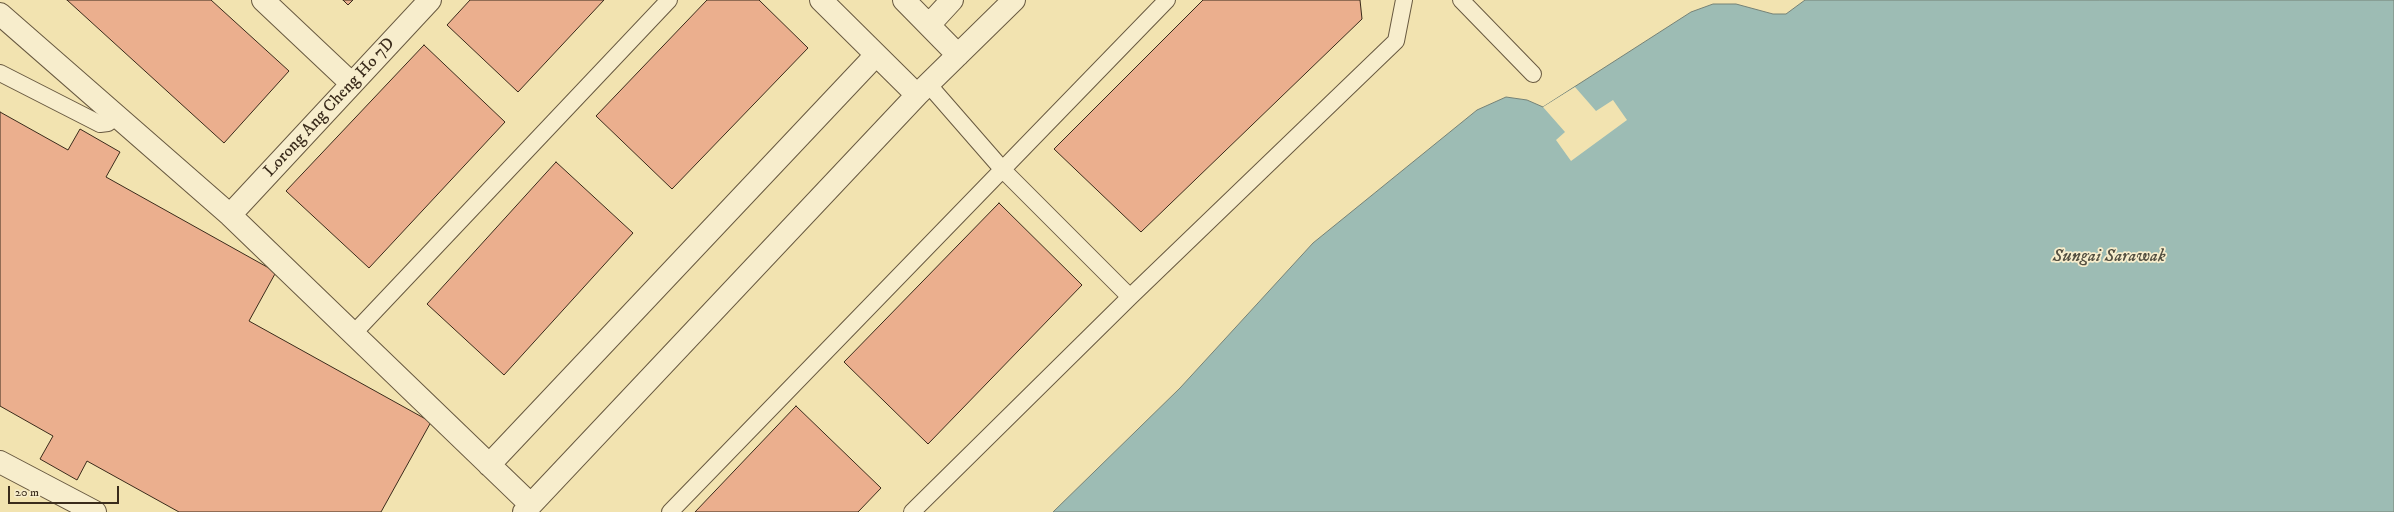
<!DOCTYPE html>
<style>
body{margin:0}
#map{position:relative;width:2394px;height:512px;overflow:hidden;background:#f2e3b0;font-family:"IM FELL DW Pica",serif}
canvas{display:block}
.scale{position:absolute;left:8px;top:486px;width:111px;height:18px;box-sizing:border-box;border:2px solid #3a2b1b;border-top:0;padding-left:5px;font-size:12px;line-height:14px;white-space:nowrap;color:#3a2b1b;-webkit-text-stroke:3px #f7edcc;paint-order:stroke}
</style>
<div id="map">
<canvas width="2394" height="512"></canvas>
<div class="scale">20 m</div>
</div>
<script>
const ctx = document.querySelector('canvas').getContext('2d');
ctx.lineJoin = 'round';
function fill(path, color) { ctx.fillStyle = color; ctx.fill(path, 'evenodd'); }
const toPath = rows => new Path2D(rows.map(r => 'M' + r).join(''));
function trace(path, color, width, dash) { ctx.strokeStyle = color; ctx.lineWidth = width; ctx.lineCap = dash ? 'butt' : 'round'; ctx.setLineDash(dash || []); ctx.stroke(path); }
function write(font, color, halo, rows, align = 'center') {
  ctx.font = font + ' "IM FELL DW Pica",serif'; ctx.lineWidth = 3.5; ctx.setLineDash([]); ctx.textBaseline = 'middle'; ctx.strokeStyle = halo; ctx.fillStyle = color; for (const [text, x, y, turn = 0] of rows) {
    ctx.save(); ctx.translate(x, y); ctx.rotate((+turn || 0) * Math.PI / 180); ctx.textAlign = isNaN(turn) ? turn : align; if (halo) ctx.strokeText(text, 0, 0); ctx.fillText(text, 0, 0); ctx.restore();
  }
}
const water = toPath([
 [1805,0,2394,0,2394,512,1053,512,1180,388,1313,243,1477,110,1506,97,1527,100,1543,107,1691,12,1713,4,1736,4,1773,14,1786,14,1805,0]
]);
fill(water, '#9dbcb4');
trace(water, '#758277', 1);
fill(toPath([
 [1575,87,1596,111,1613,100,1627,120,1571,161,1556,140,1565,132,1543,107]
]), '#f2e3b0');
const building = toPath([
 [67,0,211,0,289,71,224,143,67,0],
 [343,0,353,0,348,5,343,0],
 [470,0,604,0,518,92,447,25,470,0],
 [707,0,759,0,808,48,672,189,596,116,707,0],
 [1203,0,1360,0,1362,19,1141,232,1054,149,1203,0],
 [424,45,505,122,369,268,286,191,424,45],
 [0,112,68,150,80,129,120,152,106,177,276,272,249,321,431,422,381,512,179,512,87,461,77,480,40,459,53,436,0,406,0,112],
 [556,162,633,233,504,375,427,304,556,162],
 [999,203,1082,285,928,444,844,362,999,203],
 [796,406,881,488,858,512,695,512,796,406]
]);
fill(building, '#ebaf8e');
trace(building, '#3a2b1b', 1);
const lane = toPath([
 [1461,0,1533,74],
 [0,73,100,124,108,123,116,116],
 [928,84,1003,170,1130,297],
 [353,334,669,0],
 [670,512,1167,0],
 [912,512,1130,297,1396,41,1404,0]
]);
const street = toPath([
 [263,0,352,84],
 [821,0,917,95],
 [904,0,958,55],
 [0,14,230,215,530,504],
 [929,25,952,0],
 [230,215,430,0],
 [0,462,95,512],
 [489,465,876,55],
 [524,512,917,95,1014,0]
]);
trace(lane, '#685940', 18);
trace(street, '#685940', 24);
trace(lane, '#f7edcc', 16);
trace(street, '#f7edcc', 22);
write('17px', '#3a2b1b', '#f7edcc', [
 ["Lorong Ang Cheng Ho 7D",330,108,-47]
]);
write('italic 18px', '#534f41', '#f7edcc', [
 ["Sungai Sarawak",2109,257]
]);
</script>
